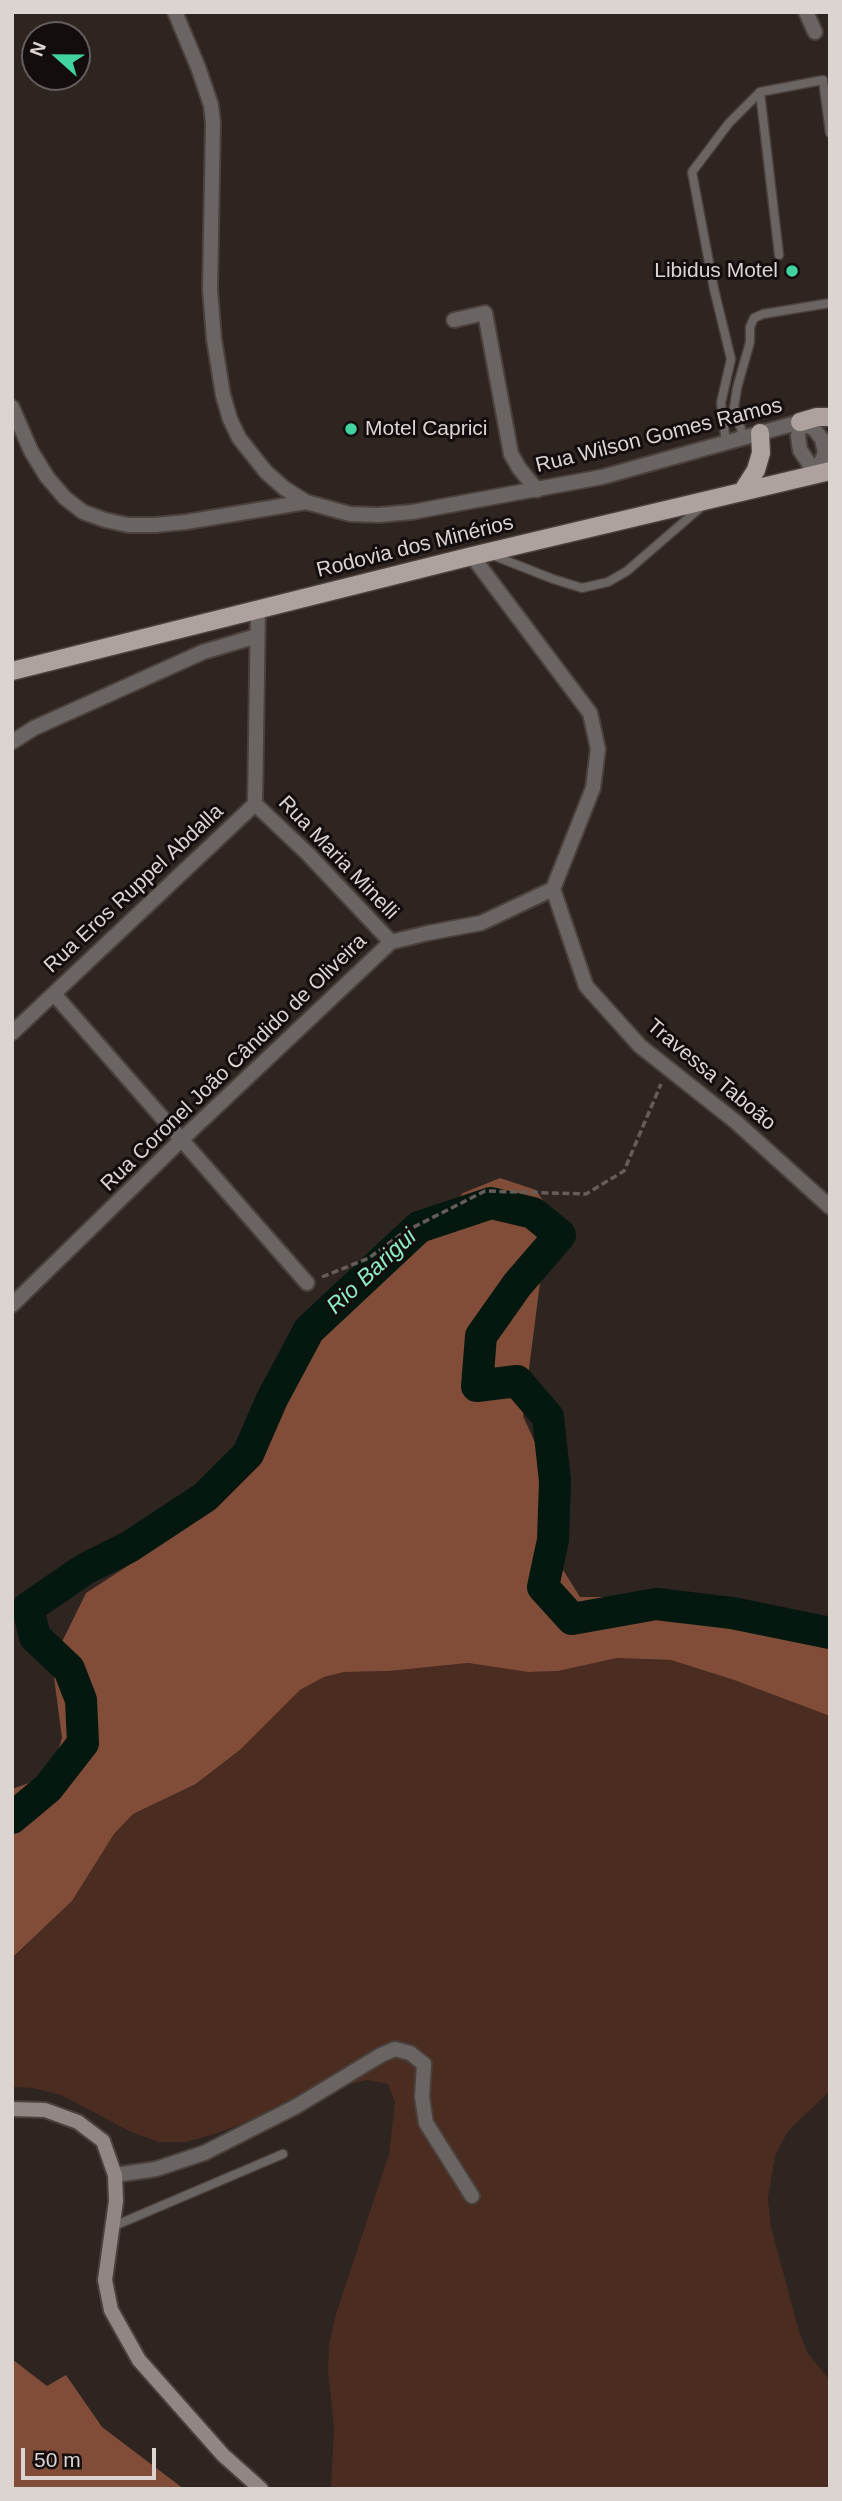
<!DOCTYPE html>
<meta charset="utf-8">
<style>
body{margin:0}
#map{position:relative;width:842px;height:2501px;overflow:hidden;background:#2e2420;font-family:Arial,sans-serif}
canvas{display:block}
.frame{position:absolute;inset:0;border:14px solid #dbd4d1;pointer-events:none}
.north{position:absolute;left:21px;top:21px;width:70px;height:70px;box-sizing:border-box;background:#130e0d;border:2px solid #635d5b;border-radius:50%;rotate:291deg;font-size:19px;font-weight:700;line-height:28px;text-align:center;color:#dbd4d1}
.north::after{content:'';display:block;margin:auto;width:24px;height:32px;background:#41d4a1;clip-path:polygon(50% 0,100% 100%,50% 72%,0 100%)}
.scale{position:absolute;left:21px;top:2448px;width:135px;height:32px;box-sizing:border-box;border:4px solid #dbd4d1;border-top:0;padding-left:9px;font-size:21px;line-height:24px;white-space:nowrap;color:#dbd4d1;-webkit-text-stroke:5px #130e0d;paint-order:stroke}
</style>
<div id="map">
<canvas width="842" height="2501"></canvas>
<div class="frame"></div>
<div class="north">N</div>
<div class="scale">50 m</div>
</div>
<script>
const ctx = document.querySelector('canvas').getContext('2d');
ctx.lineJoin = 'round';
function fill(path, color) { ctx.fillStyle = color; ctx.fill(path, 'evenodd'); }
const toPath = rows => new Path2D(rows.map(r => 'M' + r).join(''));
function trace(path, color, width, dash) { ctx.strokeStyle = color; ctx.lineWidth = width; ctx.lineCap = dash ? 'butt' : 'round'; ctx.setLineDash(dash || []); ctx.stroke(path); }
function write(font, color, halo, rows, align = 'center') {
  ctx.font = font + ' Arial,sans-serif'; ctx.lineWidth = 6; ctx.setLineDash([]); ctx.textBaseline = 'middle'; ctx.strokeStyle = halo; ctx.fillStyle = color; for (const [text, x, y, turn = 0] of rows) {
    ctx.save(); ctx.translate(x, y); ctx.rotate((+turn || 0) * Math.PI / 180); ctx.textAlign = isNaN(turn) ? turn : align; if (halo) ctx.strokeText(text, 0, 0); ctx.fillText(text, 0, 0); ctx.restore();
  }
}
fill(toPath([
 [617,1658,671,1660,734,1680,830,1716,830,2091,788,2131,775,2156,768,2198,771,2227,799,2331,807,2352,830,2381,830,2489,331,2489,334,2427,328,2370,329,2345,336,2314,389,2154,395,2102,388,2084,367,2080,338,2087,215,2134,186,2142,159,2142,131,2132,61,2095,33,2088,12,2087,12,1959,72,1901,114,1834,133,1814,197,1784,241,1749,300,1690,324,1677,344,1672,389,1671,468,1663,528,1672,558,1671]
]), '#4a2c20');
fill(toPath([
 [500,1178,536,1190,558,1223,541,1275,523,1416,564,1506,560,1565,580,1597,716,1597,830,1621,830,1716,734,1680,671,1660,617,1658,558,1671,528,1672,468,1663,389,1671,344,1672,324,1677,300,1690,241,1749,196,1784,133,1814,114,1834,72,1901,12,1958,12,1789,51,1775,62,1738,52,1662,86,1593,177,1534,258,1447,350,1283,418,1239,463,1193],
 [12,2359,47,2386,66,2375,102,2427,184,2489,12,2489]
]), '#814d38');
trace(toPath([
 [12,1818,48,1788,83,1743,81,1700,69,1669,35,1637,28,1608,85,1569,129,1547,205,1497,248,1454,272,1399,309,1330,419,1227,491,1203,533,1213,560,1235,517,1285,481,1336,477,1386,517,1381,548,1417,555,1481,553,1540,543,1587,572,1619,656,1604,732,1613,830,1633]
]), '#051810', 32);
const service = toPath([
 [760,92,779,255],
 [744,438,734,407,737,388,750,342,750,327,754,318,763,314,830,303],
 [726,443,721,403,731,359,714,289,692,172,729,123,760,92,823,80,830,133],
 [492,555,553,579,582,588,608,582,627,571,701,507],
 [114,2226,283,2154]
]);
const minor = toPath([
 [175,12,198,67,211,105,213,123,210,289,214,339,223,395,230,419,239,438,266,472,284,488,306,502,350,514,378,515,412,512,602,477,800,422,814,429,822,439,825,453,816,474,800,450,798,436,800,422],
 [806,12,815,32],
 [454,320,485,313,511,454,519,468,537,490],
 [12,407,31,451,47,477,65,498,83,512,105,520,128,525,155,525,186,522,306,502],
 [258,609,255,804,308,854,391,942],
 [12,742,34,728,203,652,257,636],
 [54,994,307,1283],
 [12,1033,255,804],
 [12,1305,181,1140,391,942,428,933,481,923,553,889],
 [115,2175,156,2169,204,2153,295,2107,381,2055,395,2049,410,2053,424,2064,422,2097,426,2123,472,2196]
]);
const tertiary = toPath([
 [472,556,590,713,598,749,593,788,553,889,586,986,640,1046,736,1122,830,1207]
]);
const secondary = toPath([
 [12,2109,45,2110,78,2122,103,2141,115,2175,116,2201,105,2280,111,2310,139,2360,223,2455,261,2489]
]);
const primary = toPath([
 [800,422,817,417,830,417],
 [742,492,756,470,761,453,760,433],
 [12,671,472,556,830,471]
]);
trace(service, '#4a403c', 11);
trace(minor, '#4a403c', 18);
trace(tertiary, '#4a403c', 18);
trace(secondary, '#4a403c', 18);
trace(primary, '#4a403c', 21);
trace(toPath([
 [322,1277,369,1258,404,1232,485,1191,586,1194,624,1171,661,1084]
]), '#665d59', 3.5, [7, 3.5]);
trace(service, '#6a6462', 8);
trace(minor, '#6a6462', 14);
trace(tertiary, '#6a6462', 14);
trace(secondary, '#908784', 14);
trace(primary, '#ada29d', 18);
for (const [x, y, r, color] of [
 [792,271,7,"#41d4a1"],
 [351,429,7,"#41d4a1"]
]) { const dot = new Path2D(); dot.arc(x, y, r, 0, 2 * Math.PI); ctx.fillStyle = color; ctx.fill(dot); trace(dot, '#130e0d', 2.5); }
write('21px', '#dbd4d1', '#130e0d', [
 ["Libidus Motel",778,271],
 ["Motel Caprici",365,429,"left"]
], 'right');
write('21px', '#dbd4d1', '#130e0d', [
 ["Rua Wilson Gomes Ramos",659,436,-14],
 ["Rodovia dos Minérios",415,547,-14],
 ["Rua Maria Minelli",338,858,46],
 ["Rua Eros Ruppel Abdalla",134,889,-43],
 ["Rua Coronel João Cândido de Oliveira",234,1063,-44],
 ["Travessa Taboão",711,1075,40]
]);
write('italic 23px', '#8dedc5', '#130e0d', [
 ["Rio Barigui",372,1272,-43]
]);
</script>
